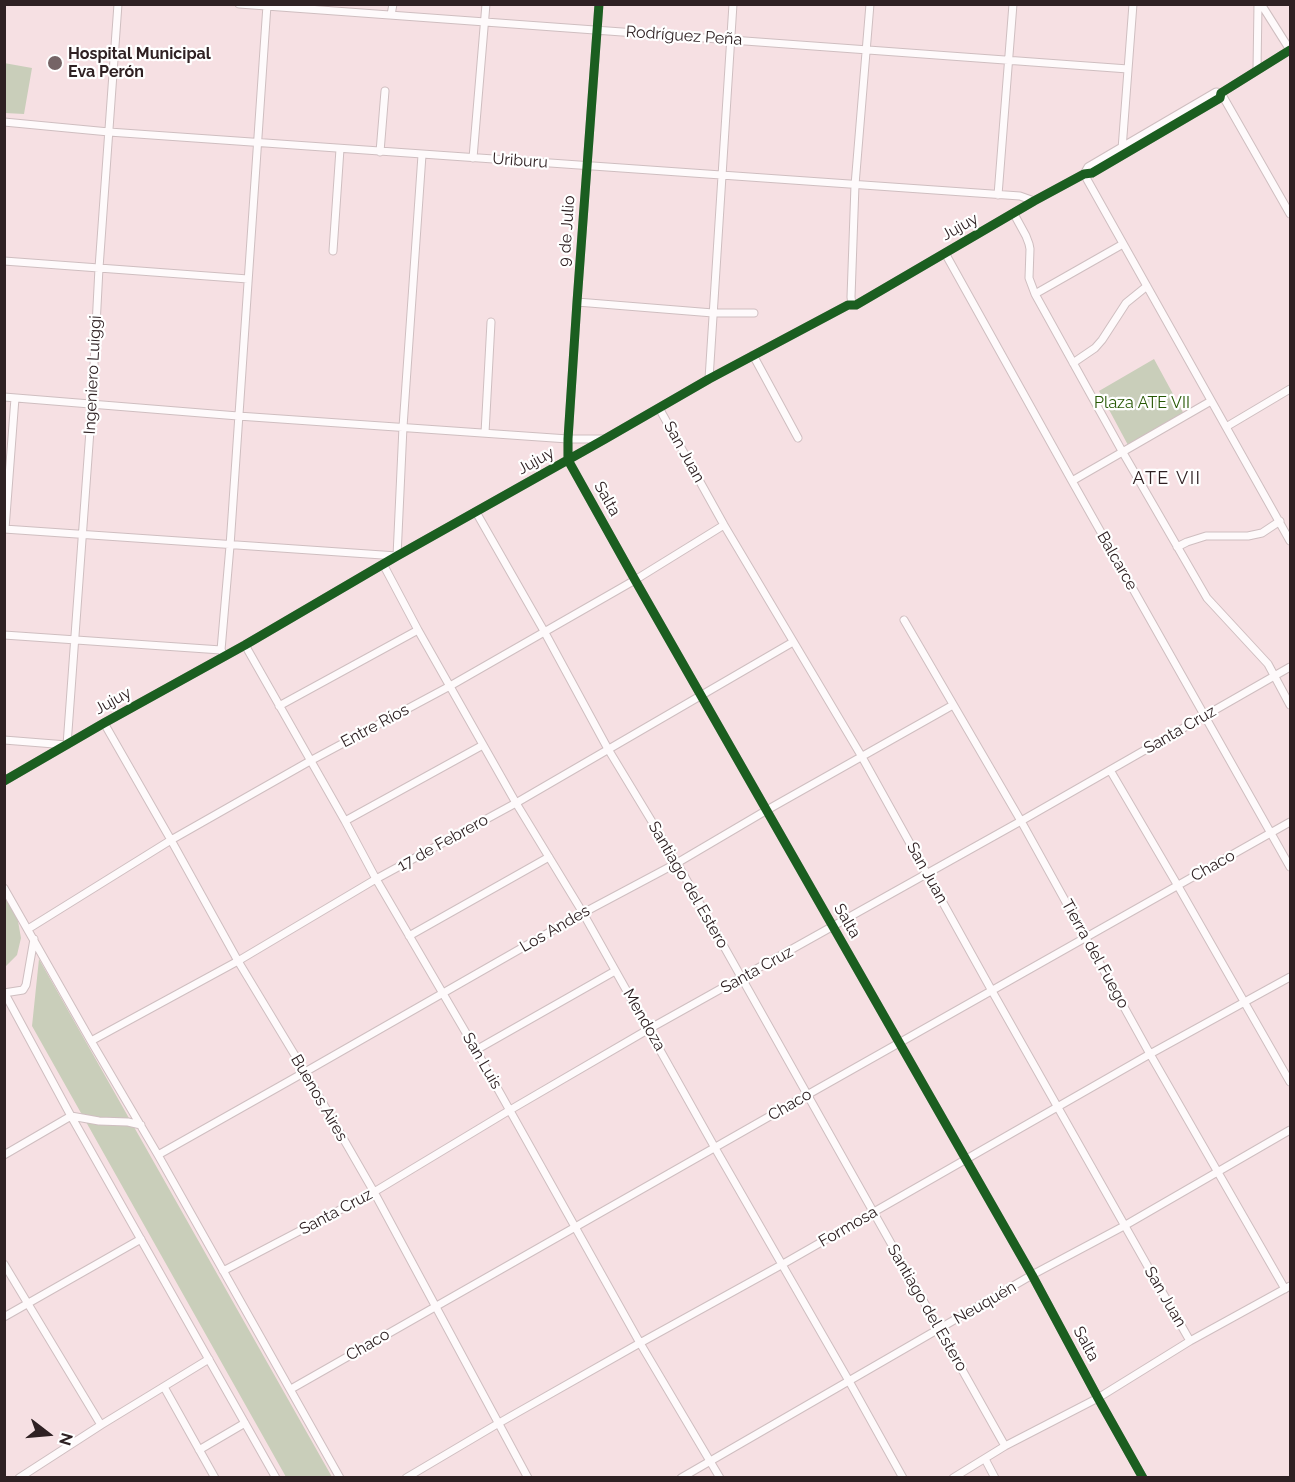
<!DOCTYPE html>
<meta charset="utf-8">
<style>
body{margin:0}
#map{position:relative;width:1295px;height:1482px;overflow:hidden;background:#f6e0e3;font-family:Raleway,sans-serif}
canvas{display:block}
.frame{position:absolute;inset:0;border:6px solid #2f2123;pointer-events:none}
.north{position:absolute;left:18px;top:1404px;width:60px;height:60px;-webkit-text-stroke:4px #fff;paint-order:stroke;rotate:106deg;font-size:16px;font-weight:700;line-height:24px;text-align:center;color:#2f2123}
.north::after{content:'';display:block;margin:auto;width:21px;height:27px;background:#2f2123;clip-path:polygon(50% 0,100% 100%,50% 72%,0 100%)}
</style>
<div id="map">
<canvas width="1295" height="1482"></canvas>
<div class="frame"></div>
<div class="north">N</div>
</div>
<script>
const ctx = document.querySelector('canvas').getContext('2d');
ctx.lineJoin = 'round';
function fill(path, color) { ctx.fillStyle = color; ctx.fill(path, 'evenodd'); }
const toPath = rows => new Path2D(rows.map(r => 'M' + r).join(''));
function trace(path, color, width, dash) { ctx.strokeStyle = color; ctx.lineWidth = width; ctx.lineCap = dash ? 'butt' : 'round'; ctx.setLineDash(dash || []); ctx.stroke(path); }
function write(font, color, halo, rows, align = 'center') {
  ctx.font = font + ' Raleway,sans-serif'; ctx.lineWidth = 4.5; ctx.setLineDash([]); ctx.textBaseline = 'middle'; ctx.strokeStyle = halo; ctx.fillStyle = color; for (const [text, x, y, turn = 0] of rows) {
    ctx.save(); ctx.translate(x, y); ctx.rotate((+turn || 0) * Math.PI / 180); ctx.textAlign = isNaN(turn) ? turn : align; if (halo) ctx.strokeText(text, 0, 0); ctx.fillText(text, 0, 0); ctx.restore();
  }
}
fill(toPath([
 [4,63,32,68,24,114,5,113],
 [1154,359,1185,416,1129,447,1099,391],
 [4,894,18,921,21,938,17,955,5,967],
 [39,959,332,1477,286,1477,32,1026]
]), '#c9ceba');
const minor = toPath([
 [239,4,1128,69],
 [599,4,577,302,568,439,568,460,635,580,1032,1275,1098,1398,1143,1478],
 [1261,4,1290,50],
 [391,15,393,4],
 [1257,70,1258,4],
 [1221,93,1290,214],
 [4,122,109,132,1020,196,1034,201],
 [1122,149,1133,4],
 [380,152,385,91],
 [473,158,486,4],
 [1084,174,1290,541],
 [1084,174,1088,167,1122,147,1216,92,1221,93],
 [998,195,1013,4],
 [1014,214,1026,236,1029,244,1030,249,1029,278,1035,294,1122,451,1207,598,1268,664,1290,705],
 [333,251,340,149],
 [945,253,1072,481,1290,867],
 [4,261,248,279],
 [1035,294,1123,244],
 [577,302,713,313,754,313],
 [852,305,851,297,855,185,870,4],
 [753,355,798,438],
 [1073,363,1095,348,1102,340,1126,303,1147,286],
 [709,379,733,4],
 [4,397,238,416,568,439,603,439],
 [659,408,724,525,862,757,992,991,1190,1341],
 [1226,427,1290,389],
 [485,433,491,322],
 [1072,481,1211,401],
 [476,512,544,631,608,749,677,863,1005,1446],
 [4,529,397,556,403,427,422,155],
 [5,529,15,398],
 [1177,547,1187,542,1206,536,1248,536,1262,533,1280,521],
 [383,564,418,630,516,803,583,913,715,1148,849,1381,903,1478],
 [904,620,1021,821,1150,1054,1285,1289],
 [4,635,221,650],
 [245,645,345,821,376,879,476,1050,640,1343,720,1478],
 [225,656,221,650,230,546,267,5],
 [279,706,418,630],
 [104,723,171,840,238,961,305,1072,374,1192,528,1478],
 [4,740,67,745,92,403,99,268,118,4],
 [1110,770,1178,886,1290,1082],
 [4,781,104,723,245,645,397,556,605,439,709,379,848,305,856,305,1034,201,1084,174,1092,173,1220,98,1221,93,1290,50],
 [345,821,483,745],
 [4,888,91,1041,158,1155,340,1478],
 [28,929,171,840,310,761,450,686,635,580,724,525],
 [409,936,549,857],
 [4,992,71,1116,276,1478],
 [4,993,23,990,26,985,34,939],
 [91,1041,238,961,376,879,516,803,793,642],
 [476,1050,615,971],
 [4,1155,71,1116,99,1121,128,1122,141,1125],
 [158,1155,305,1072,583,913,677,863,767,810,953,705],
 [4,1264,101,1425],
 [223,1271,374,1192,510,1110,649,1029,1021,821,1290,667],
 [4,1317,141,1239],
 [164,1387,215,1478],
 [291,1389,807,1095,1290,822],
 [199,1450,245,1423],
 [985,1459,995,1478],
 [19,1478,101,1425,209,1359],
 [406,1478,499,1423,640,1343,783,1264,1150,1054,1290,977],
 [681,1478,1032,1275,1124,1226,1290,1130],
 [953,1478,1005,1446,1098,1398,1190,1341,1290,1286]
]);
trace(minor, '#cfbec0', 9);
trace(minor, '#fefafb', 7);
trace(toPath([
 [599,4,577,302,568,439,568,460,635,580,1032,1275,1098,1398,1143,1478],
 [4,781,104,723,245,645,397,556,605,439,709,379,848,305,856,305,1034,201,1084,174,1092,173,1220,98,1221,93,1290,50]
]), '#1b5e20', 9);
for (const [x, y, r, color] of [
 [55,63,8,"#756466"]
]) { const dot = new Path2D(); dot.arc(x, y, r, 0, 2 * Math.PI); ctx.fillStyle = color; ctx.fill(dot); trace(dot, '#fff', 2); }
write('16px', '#2f2123', '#fff', [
 ["Rodríguez Peña",684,36,4],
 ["Uriburu",520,161,4],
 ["Jujuy",960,227,-29],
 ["9 de Julio",567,231,-86],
 ["Ingeniero Luiggi",93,375,-87],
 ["San Juan",684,452,61],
 ["Jujuy",536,461,-29],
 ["Salta",607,499,61],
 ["Balcarce",1117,561,60],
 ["Jujuy",113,701,-29],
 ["Entre Ríos",375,726,-28],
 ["Santa Cruz",1180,730,-30],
 ["17 de Febrero",443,843,-29],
 ["Chaco",1213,866,-29],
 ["San Juan",927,873,61],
 ["Santiago del Estero",688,885,60],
 ["Salta",847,921,60],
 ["Los Andes",555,929,-30],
 ["Tierra del Fuego",1095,954,61],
 ["Santa Cruz",757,970,-29],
 ["Mendoza",644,1020,60],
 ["San Luis",482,1061,60],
 ["Buenos Aires",319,1098,60],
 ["Chaco",790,1105,-30],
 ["Santa Cruz",336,1212,-28],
 ["Formosa",848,1227,-30],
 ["San Juan",1165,1297,60],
 ["Neuquén",985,1303,-30],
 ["Santiago del Estero",927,1308,60],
 ["Salta",1086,1344,62],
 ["Chaco",368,1345,-30]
]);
write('bold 16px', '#2f2123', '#fff', [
 ["Hospital Municipal",68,54],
 ["Eva Perón",68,72]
], 'left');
write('16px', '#265703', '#fff', [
 ["Plaza ATE VII",1142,403]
]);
ctx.letterSpacing = '1.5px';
write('18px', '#2f2123', '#fff', [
 ["ATE VII",1167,479]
]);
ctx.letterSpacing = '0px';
</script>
